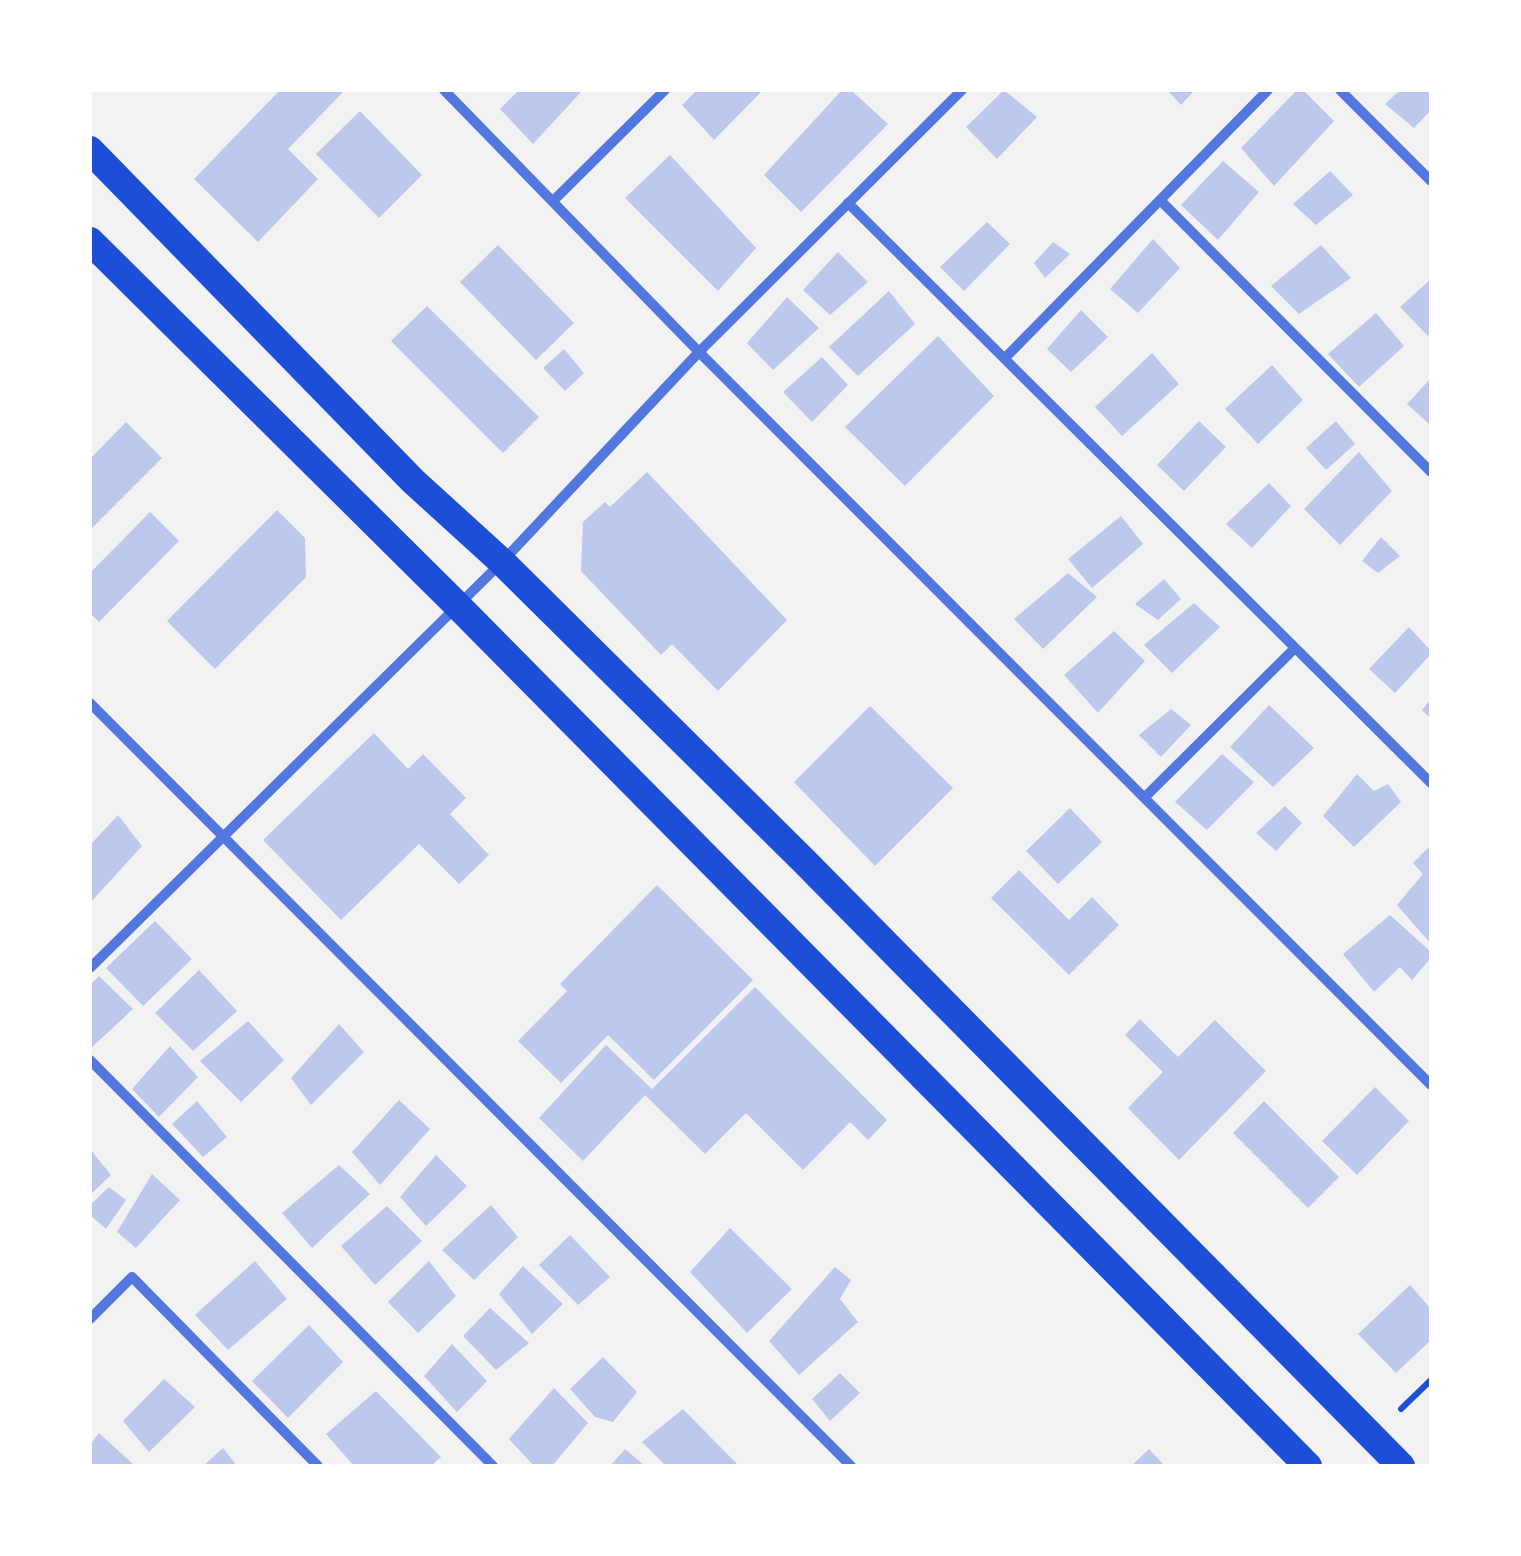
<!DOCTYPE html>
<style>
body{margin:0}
#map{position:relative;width:1521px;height:1556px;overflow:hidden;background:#f2f2f2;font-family:Manrope,sans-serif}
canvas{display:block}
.frame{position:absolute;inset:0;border:92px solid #fff;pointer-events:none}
</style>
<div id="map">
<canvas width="1521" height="1556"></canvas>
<div class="frame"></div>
</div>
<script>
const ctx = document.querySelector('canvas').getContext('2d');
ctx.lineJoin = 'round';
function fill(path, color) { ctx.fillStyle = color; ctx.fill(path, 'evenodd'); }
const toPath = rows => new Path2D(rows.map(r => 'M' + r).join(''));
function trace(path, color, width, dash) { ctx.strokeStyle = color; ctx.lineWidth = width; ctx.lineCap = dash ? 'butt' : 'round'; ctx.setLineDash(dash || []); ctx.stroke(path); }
fill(toPath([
 [280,90,345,90,288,149,318,179,258,242,194,179],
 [519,90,579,90,581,92,533,144,500,109],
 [697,90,763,90,714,140,682,105],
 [842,90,851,90,888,124,801,212,764,175],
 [1004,90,1037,117,997,159,966,127],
 [1167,90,1195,90,1181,105],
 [1297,90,1303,90,1334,121,1274,186,1241,148],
 [1400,90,1431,90,1431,110,1414,128,1385,104],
 [360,111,422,175,379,218,316,154],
 [670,155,756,248,718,291,625,198],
 [1223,161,1259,192,1218,240,1181,205],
 [1330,171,1353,195,1316,225,1293,204],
 [987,222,1010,244,964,291,940,267],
 [1153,239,1180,268,1138,313,1110,289],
 [1053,242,1070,254,1045,278,1034,263],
 [498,245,574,323,536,360,460,282],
 [1321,245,1351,278,1299,314,1271,286],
 [838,252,868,282,830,315,803,290],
 [1431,279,1431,332,1428,336,1400,307],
 [889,291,915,324,858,376,829,347],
 [787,297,819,328,773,370,747,343],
 [427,306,539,417,503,453,391,341],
 [1081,310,1108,337,1071,372,1047,349],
 [1376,313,1404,346,1359,387,1328,354],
 [938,336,994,396,905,486,845,427],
 [564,349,584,373,565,391,543,368],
 [1152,353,1179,384,1122,436,1095,407],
 [822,357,848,385,812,422,783,392],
 [1272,365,1303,400,1258,444,1225,409],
 [1431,378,1431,422,1429,424,1407,404],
 [1199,421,1226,447,1184,491,1157,465],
 [1336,421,1355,444,1326,470,1306,448],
 [126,422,162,458,90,530,90,459],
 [1359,452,1392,491,1340,545,1304,509],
 [647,472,787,620,718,691,672,644,661,655,581,571,583,522,605,502,610,507],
 [1269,483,1291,506,1252,548,1226,524],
 [277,510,305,538,306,577,215,669,167,621],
 [150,512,179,541,99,622,90,613,90,573],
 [1121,516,1143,544,1092,588,1068,559],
 [1381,537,1400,556,1378,573,1362,561],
 [1068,573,1097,597,1043,649,1014,619],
 [1164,579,1181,599,1158,620,1135,604],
 [1194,603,1220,627,1172,673,1144,645],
 [1409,627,1431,651,1431,654,1395,693,1369,669],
 [1114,631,1145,661,1098,713,1064,675],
 [1431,699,1431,719,1422,710],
 [1269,705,1314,748,1273,787,1230,747],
 [870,706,953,788,875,866,794,782],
 [1171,709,1191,725,1161,757,1139,735],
 [374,733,408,769,423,754,466,798,450,814,489,855,459,884,419,844,341,920,263,840],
 [1222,754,1254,782,1207,830,1175,802],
 [1357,774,1374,791,1388,784,1401,802,1354,847,1323,816],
 [1285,806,1302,823,1276,851,1256,833],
 [1070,808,1102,842,1058,884,1026,851],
 [118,815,142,846,90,903,90,845],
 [1431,845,1431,944,1397,905,1423,874,1413,863],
 [1019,870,1069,920,1092,897,1119,925,1069,975,991,898],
 [657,885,753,980,654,1080,608,1035,561,1083,518,1041,567,991,560,984],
 [1390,915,1431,952,1431,958,1412,980,1400,967,1374,992,1343,954],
 [155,921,192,959,143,1006,106,968],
 [199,970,237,1011,193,1051,155,1013],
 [99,976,133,1009,90,1049,90,985],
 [755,987,887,1120,868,1140,850,1122,803,1170,746,1113,705,1154,645,1095,583,1161,539,1118,606,1045,652,1089],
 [1140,1019,1178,1057,1215,1020,1266,1071,1179,1160,1128,1108,1163,1072,1125,1035],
 [248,1021,284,1060,241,1102,200,1061],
 [339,1024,364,1052,311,1105,291,1078],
 [170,1046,198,1077,159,1117,132,1089],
 [1375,1087,1409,1121,1357,1175,1322,1141],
 [399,1100,430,1129,380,1185,352,1152],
 [197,1101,227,1137,203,1157,172,1124],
 [1264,1101,1339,1177,1308,1208,1233,1133],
 [90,1149,111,1175,90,1195],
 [436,1155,467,1186,426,1226,400,1197],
 [339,1165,370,1194,312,1248,282,1213],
 [152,1174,180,1200,136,1248,117,1232],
 [109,1187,126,1200,106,1229,90,1215,90,1205],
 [491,1205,518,1237,474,1280,442,1250],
 [387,1206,422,1241,375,1285,341,1246],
 [730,1228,792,1289,747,1333,690,1272],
 [570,1235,610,1277,578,1305,539,1265],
 [255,1261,287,1299,228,1350,195,1315],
 [429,1261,456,1296,418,1333,388,1302],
 [523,1266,563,1304,532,1334,499,1294],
 [835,1267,851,1280,840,1299,858,1322,799,1375,769,1341],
 [1410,1285,1431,1309,1431,1340,1396,1373,1358,1334],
 [490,1308,529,1343,496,1370,463,1336],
 [309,1325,343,1362,288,1418,252,1381],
 [452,1344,487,1381,457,1412,424,1376],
 [603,1357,637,1392,613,1422,595,1417,570,1389],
 [840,1373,860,1393,830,1421,812,1399],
 [164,1379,195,1407,149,1452,123,1421],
 [554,1388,588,1423,552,1466,534,1466,509,1439],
 [376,1391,441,1457,431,1466,354,1466,326,1434],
 [683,1409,739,1466,666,1466,642,1442],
 [99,1433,135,1466,90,1466,90,1445],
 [223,1448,237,1466,203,1466],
 [625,1449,645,1466,610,1466],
 [1149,1449,1165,1466,1131,1466]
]), '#bdc9ec');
trace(toPath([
 [1401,1409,1431,1380]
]), '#1d4ed8', 6);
trace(toPath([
 [444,90,699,352,1431,1085],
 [1340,90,1431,181],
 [554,200,665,90],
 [1160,200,1431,472],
 [848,203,1431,783],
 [1005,358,1268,90],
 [90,703,851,1466],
 [1145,797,1295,648],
 [90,968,502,562,699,352,962,90],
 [90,1060,493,1466],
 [90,1319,132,1277,318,1466]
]), '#5277de', 10);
trace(toPath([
 [90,150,413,481,502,562,805,862,1401,1466],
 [90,241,458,606,1308,1466]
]), '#1d4ed8', 28);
</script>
